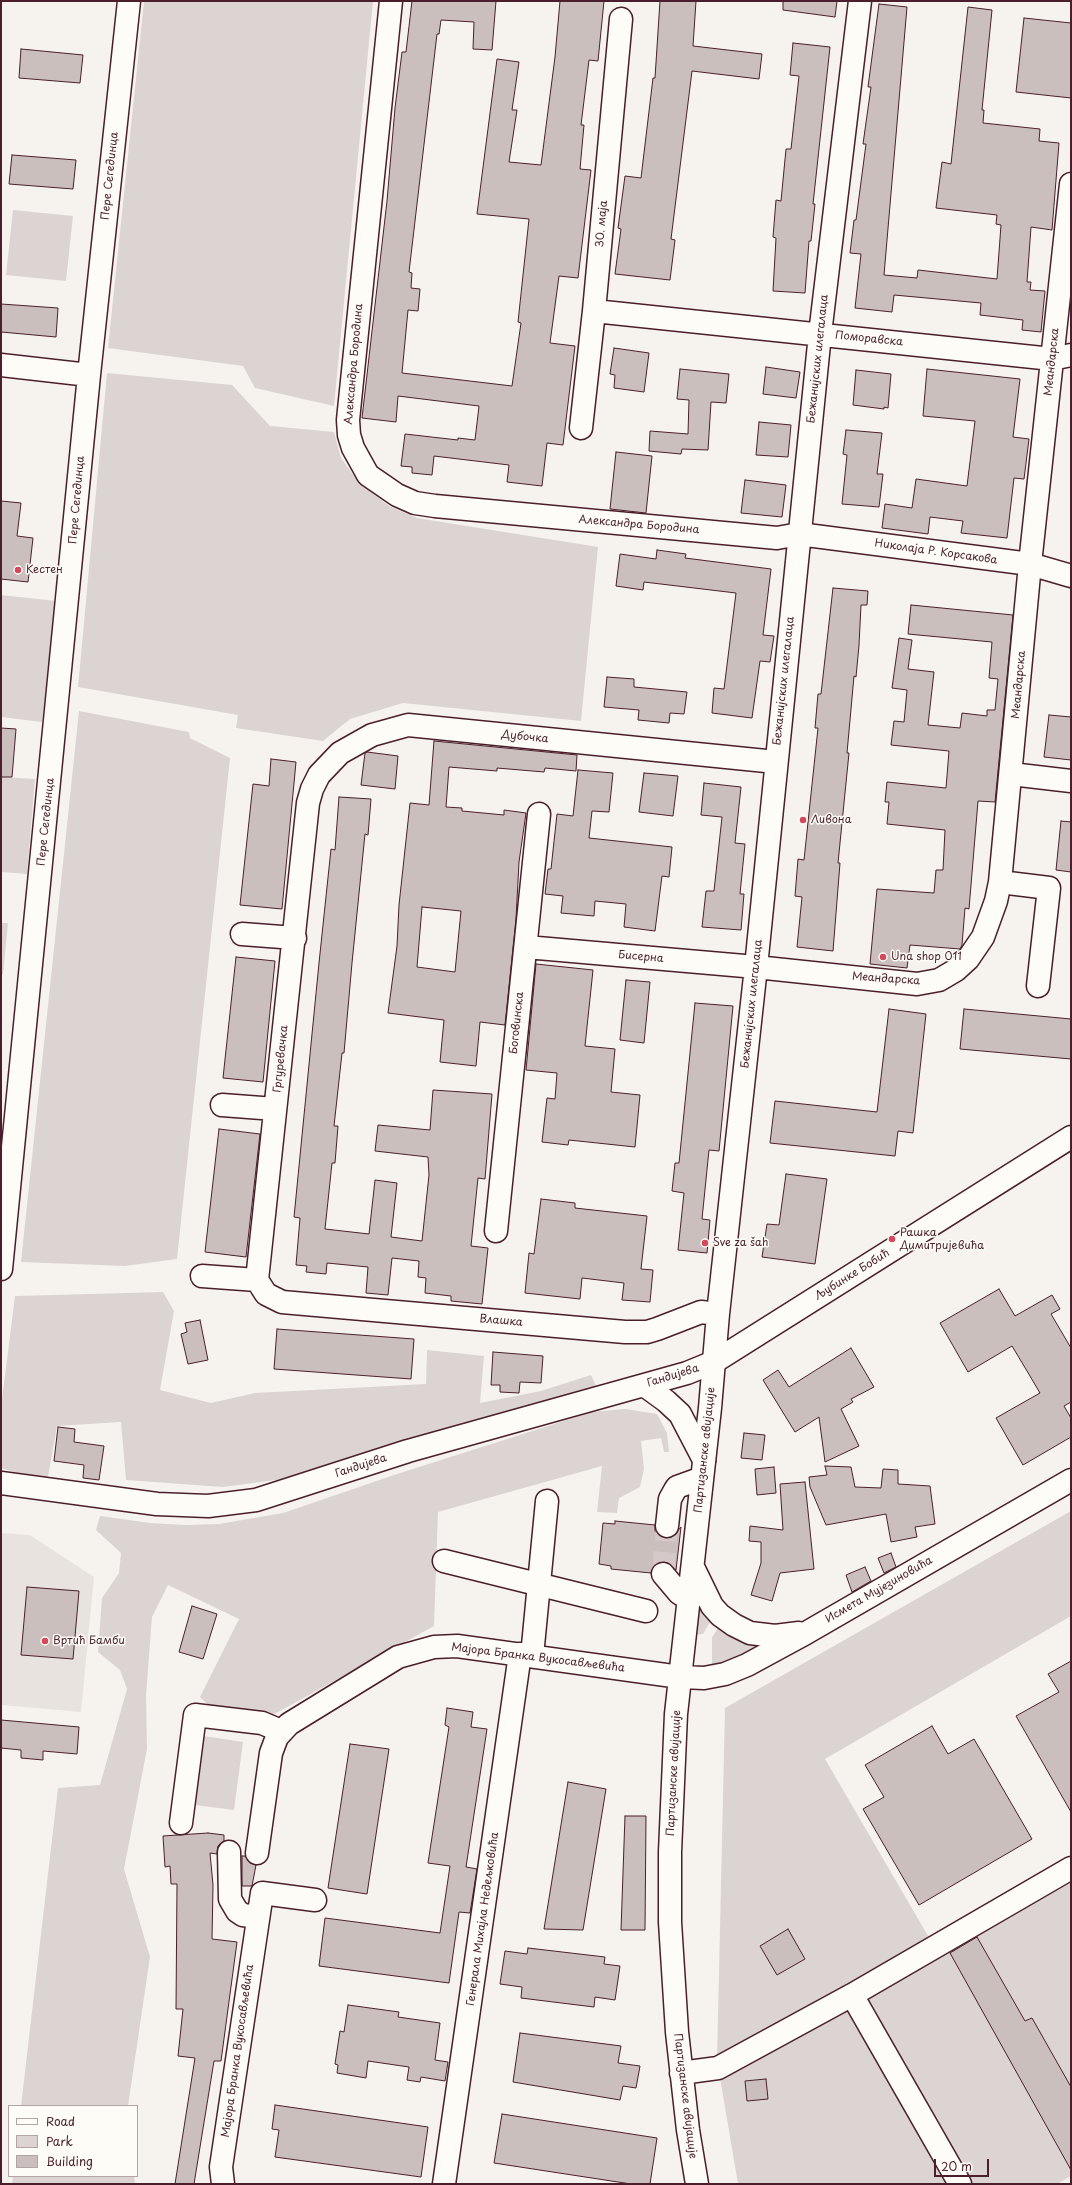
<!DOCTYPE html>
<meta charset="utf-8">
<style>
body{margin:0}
#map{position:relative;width:1072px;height:2185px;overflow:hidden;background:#f6f3ef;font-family:"Playpen Sans",sans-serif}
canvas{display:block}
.frame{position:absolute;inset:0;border:2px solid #4a1f2b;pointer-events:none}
.legend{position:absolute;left:8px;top:2105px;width:130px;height:72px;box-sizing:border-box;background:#fdfcf7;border:1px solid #b5a4a5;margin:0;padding:5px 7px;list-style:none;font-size:12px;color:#4a1f2b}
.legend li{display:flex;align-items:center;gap:8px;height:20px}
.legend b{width:20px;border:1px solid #b5a4a5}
.scale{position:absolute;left:934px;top:2159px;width:55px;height:18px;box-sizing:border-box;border:2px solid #4a1f2b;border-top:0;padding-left:5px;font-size:12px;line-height:14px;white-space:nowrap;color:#4a1f2b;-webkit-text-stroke:3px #fdfcf7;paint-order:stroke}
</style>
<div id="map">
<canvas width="1072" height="2185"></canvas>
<div class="frame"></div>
<ul class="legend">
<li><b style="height:5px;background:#fdfcf7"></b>Road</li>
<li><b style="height:11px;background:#dcd4d2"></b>Park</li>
<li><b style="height:11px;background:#cbbfbe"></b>Building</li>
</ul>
<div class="scale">20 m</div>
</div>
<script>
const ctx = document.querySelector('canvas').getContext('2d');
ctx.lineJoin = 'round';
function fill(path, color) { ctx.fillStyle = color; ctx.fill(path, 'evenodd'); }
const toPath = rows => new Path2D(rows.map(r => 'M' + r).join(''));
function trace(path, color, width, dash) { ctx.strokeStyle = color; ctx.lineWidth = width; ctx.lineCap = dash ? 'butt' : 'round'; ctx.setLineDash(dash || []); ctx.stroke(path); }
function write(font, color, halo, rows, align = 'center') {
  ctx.font = font + ' "Playpen Sans",sans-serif'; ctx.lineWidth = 3; ctx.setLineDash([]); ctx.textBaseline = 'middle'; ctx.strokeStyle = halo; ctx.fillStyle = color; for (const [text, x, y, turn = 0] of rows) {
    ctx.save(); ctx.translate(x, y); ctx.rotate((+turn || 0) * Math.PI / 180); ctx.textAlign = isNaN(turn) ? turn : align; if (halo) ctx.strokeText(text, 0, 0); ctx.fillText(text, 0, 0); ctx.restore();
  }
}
fill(toPath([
 [1,1533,30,1535,94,1577,81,1712,1,1705]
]), '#e9e3e0');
fill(toPath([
 [144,1,373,1,334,406,255,388,243,366,108,348],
 [13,210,73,216,66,281,6,275],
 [107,373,232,385,270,426,334,432,341,458,360,484,389,506,417,518,598,547,581,721,403,703,350,719,323,741,236,728,238,715,78,687],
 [1,595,56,601,42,722,1,717],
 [79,711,189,732,190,738,230,758,177,1259,125,1266,21,1262],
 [1,777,35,779,27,874,1,872],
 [1,923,8,923,3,974,1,974],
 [163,1292,174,1311,160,1390,211,1403,255,1393,426,1384,427,1350,484,1356,480,1403,541,1391,591,1375,597,1388,291,1478,223,1487,126,1480,121,1422,57,1426,47,1482,1,1468,1,1407,15,1296],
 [625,1409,657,1414,667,1433,669,1452,664,1452,661,1438,641,1441,644,1469,640,1487,619,1498,617,1513,597,1512,602,1466,438,1512,434,1626,269,1717,217,1713,200,1697,239,1619,168,1585,152,1617,146,1695,147,1749,124,1869,150,1957,128,2106,21,2106,58,1788,100,1785,127,1689,120,1670,98,1652,102,1598,119,1573,121,1553,96,1530,100,1516,150,1523,186,1525,219,1524,283,1513,397,1474,592,1412],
 [1071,1511,1071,1616,825,1759,938,1953,1071,1874,1071,2176,1057,2184,738,2184,717,2060,725,1708],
 [699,1599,713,1617,703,1634,693,1635],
 [721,1624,763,1644,730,1663,712,1667,712,1637],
 [204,1736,243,1742,234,1810,195,1805],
 [13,2176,134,2176,135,2184,12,2184]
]), '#dcd4d2');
const building = toPath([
 [412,1,496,1,492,50,473,49,474,22,441,20,439,34,437,34,409,272,412,273,411,288,420,289,418,311,408,310,402,373,512,386,521,323,518,322,529,219,477,214,497,59,519,62,512,110,517,110,509,162,541,165,555,57,560,1,604,1,598,61,589,60,581,125,584,125,580,169,591,170,578,278,559,276,550,343,575,346,563,445,547,443,542,486,507,482,509,465,434,456,432,475,412,473,412,467,401,466,405,434,458,440,458,438,475,440,479,406,398,396,396,422,362,418,387,201,395,108,402,52,406,52,412,1],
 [660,1,696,1,693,46,762,54,759,79,692,71,671,239,675,240,670,280,615,274,621,229,618,228,625,176,641,178,653,78,655,78,660,1],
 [783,1,837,1,835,17,783,10,783,1],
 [879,4,907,7,884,275,917,278,918,270,997,279,1001,225,996,224,997,215,936,208,942,162,951,164,968,7,992,10,982,110,984,110,983,123,1040,129,1039,141,1059,143,1052,230,1031,227,1027,282,1031,282,1030,290,1045,291,1041,332,1022,330,1023,320,980,315,981,303,894,295,892,312,855,308,861,254,850,253,854,220,856,220,866,144,863,144,871,87,868,87,879,4],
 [1024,18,1071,23,1071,98,1016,92,1024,18],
 [793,43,830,47,813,204,815,204,811,241,809,241,805,293,773,291,776,238,773,237,776,200,781,201,786,149,791,149,799,76,790,75,793,43],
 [21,49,83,55,80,83,19,78,21,49],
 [12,155,76,160,73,189,9,184,12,155],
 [1,304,58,308,56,337,1,332,1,304],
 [614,348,649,353,644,392,614,388,615,375,610,374,614,348],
 [766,367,800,372,796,398,763,394,766,367],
 [680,369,729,374,726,403,711,402,708,450,682,449,681,454,649,451,650,431,688,434,689,400,677,399,680,369],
 [927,369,1020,379,1013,437,1029,439,1024,479,1014,478,1007,538,961,533,963,521,930,517,928,534,882,528,885,504,912,508,916,479,967,486,975,421,923,416,927,369],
 [856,370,891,374,888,408,884,407,884,409,853,405,856,370],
 [759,422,791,425,788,457,756,455,759,422],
 [846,430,882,433,877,474,883,474,879,507,842,504,847,455,843,454,846,430],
 [616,452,652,456,646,513,610,509,616,452],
 [745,480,786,485,782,517,741,513,745,480],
 [1,501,21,503,17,536,33,538,28,582,1,579,1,501],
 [657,550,686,554,685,558,771,569,763,635,774,636,770,662,760,661,752,718,712,713,714,688,724,689,736,593,644,582,643,590,616,586,620,554,656,559,657,550],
 [833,588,868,591,867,605,861,605,859,645,856,677,854,676,847,753,849,753,838,863,840,863,833,951,797,947,802,897,795,896,798,859,804,860,818,728,815,728,818,694,821,694,833,588],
 [911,605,1013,615,995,802,978,801,969,909,965,908,962,945,960,949,910,945,907,968,870,964,877,889,934,893,936,870,943,870,945,830,887,824,889,802,885,802,887,782,946,788,949,751,891,745,894,721,904,722,907,690,892,688,899,638,912,640,908,669,934,672,928,725,960,728,962,713,987,716,987,710,995,710,998,679,989,678,992,642,908,634,911,605],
 [607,677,634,679,634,687,687,692,684,714,670,713,669,723,638,720,639,710,604,707,607,677],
 [1049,715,1071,717,1071,760,1044,757,1049,715],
 [1,728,16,729,12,777,1,777,1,728],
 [434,741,577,755,576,771,545,768,544,772,497,768,497,771,449,767,446,807,462,808,462,811,504,815,504,810,526,813,519,862,516,919,505,1025,480,1022,476,1066,440,1062,444,1020,388,1013,397,946,399,905,410,803,429,805,434,741],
 [422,907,461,911,455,972,417,967,422,907],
 [367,752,398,756,395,789,361,785,365,753,367,752],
 [271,759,296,762,282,909,240,905,253,784,269,786,271,759],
 [578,770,613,773,609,812,592,811,589,838,672,847,669,877,662,876,655,931,624,927,626,904,595,901,594,916,561,913,563,896,545,894,548,869,551,869,557,814,573,816,578,770],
 [644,773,678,776,673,816,639,812,644,773],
 [704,783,741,787,735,843,745,844,740,894,744,894,741,930,702,927,706,891,714,891,722,817,701,815,704,783],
 [339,797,371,799,368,835,365,834,352,963,344,1053,342,1053,334,1126,338,1126,335,1163,332,1163,325,1229,369,1234,375,1180,397,1183,391,1237,422,1241,429,1175,428,1157,375,1151,378,1125,430,1130,433,1090,492,1094,485,1179,478,1178,471,1246,488,1248,482,1304,451,1301,451,1296,425,1293,426,1278,418,1277,419,1261,392,1258,388,1295,366,1293,368,1267,327,1263,326,1274,306,1272,307,1266,296,1265,300,1218,294,1217,319,963,331,849,335,850,339,797],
 [1061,821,1071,822,1071,872,1056,870,1061,821],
 [236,957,275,961,263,1082,223,1078,236,957],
 [536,964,593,970,585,1046,615,1049,611,1092,640,1095,635,1147,569,1140,568,1145,542,1142,547,1098,555,1099,557,1073,526,1070,536,964],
 [626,980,650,982,644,1043,620,1040,626,980],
 [695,1003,733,1006,719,1151,709,1150,702,1219,710,1220,707,1253,678,1250,684,1193,672,1191,675,1163,679,1163,695,1003],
 [889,1009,926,1014,913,1133,898,1131,895,1156,770,1143,775,1101,877,1112,889,1009],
 [964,1009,1071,1019,1071,1059,960,1049,964,1009],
 [219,1129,260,1134,246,1257,205,1252,219,1129],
 [786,1174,827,1179,815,1264,762,1257,767,1224,779,1225,786,1174],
 [541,1199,575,1203,575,1208,647,1216,641,1269,653,1270,650,1302,622,1300,624,1283,582,1278,580,1299,525,1293,529,1253,534,1254,541,1199],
 [999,1289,1015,1316,1052,1295,1060,1309,1051,1314,1071,1348,1071,1402,1064,1406,1071,1418,1071,1437,1023,1465,996,1418,1040,1393,1027,1371,1012,1346,968,1372,940,1323,999,1289],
 [200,1320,208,1360,188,1364,181,1334,187,1332,185,1323,200,1320],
 [277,1329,414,1339,411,1379,274,1369,277,1329],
 [851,1348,874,1387,851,1399,853,1402,841,1409,859,1446,825,1462,819,1417,795,1432,763,1380,778,1370,789,1387,851,1348],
 [493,1352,543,1356,541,1383,520,1382,519,1393,500,1392,500,1385,491,1385,493,1352],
 [58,1427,75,1429,74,1442,104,1446,99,1480,83,1478,84,1465,54,1461,58,1427],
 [744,1433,765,1435,762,1460,741,1458,744,1433],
 [825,1466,851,1467,855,1487,881,1488,883,1469,898,1470,898,1484,930,1486,935,1524,915,1527,917,1537,891,1542,886,1514,826,1525,810,1487,809,1477,827,1475,825,1466],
 [774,1467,776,1493,757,1495,755,1469,774,1467],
 [805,1482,814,1569,780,1573,772,1601,751,1595,761,1563,761,1542,749,1541,750,1526,783,1530,780,1484,805,1482],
 [615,1521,655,1525,655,1531,659,1536,666,1538,672,1537,681,1527,676,1570,668,1562,661,1562,655,1565,651,1573,611,1569,611,1566,599,1564,603,1523,615,1524,615,1521],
 [891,1553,896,1567,884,1573,878,1558,891,1553],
 [865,1567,871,1581,852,1592,846,1575,865,1567],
 [27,1587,79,1591,73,1659,21,1655,27,1587],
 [192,1606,217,1614,203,1659,179,1652,192,1606],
 [1071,1661,1071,1812,1016,1716,1059,1692,1048,1674,1071,1661],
 [447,1708,473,1712,471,1727,487,1729,466,1867,477,1869,470,1913,459,1912,449,1983,319,1966,325,1918,440,1933,450,1866,428,1863,449,1727,445,1725,447,1708],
 [1,1720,79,1727,77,1754,43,1751,43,1760,21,1758,21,1750,1,1748,1,1720],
 [932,1726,948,1754,974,1739,1032,1839,919,1905,863,1809,884,1797,865,1765,932,1726],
 [350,1744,389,1749,367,1894,328,1888,350,1744],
 [568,1782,606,1789,583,1930,544,1929,568,1782],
 [625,1816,646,1816,645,1930,621,1930,625,1816],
 [208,1833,224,1835,224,1841,218,1846,217,1854,210,1853,213,1885,212,1939,237,1942,221,2061,214,2061,194,2184,175,2184,195,2058,178,2056,183,2009,176,2009,177,1884,171,1884,170,1866,165,1867,163,1836,208,1833],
 [242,1856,245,1856,250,1863,256,1865,252,1886,242,1886,242,1856],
 [788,1929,805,1959,777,1975,760,1946,788,1929],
 [977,1937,1025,2021,1032,2018,1071,2087,1071,2170,950,1953,977,1937],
 [528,1948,605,1957,604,1964,620,1966,615,2000,595,1997,594,2007,521,1998,522,1987,500,1984,505,1951,527,1954,528,1948],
 [348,2005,399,2012,398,2017,440,2023,435,2060,448,2062,445,2081,421,2077,420,2082,407,2080,409,2067,368,2061,366,2078,337,2073,338,2065,335,2064,340,2031,344,2032,348,2005],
 [520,2033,621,2046,618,2063,640,2066,636,2088,623,2086,620,2100,513,2082,520,2033],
 [766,2079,768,2099,747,2101,745,2081,766,2079],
 [275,2105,428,2127,421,2177,275,2157,279,2130,272,2129,275,2105],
 [502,2114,657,2138,650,2184,631,2184,494,2163,502,2114]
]);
fill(building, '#cbbfbe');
trace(building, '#4a1f2b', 1);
trace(toPath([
 [663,1574,667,1526]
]), '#d4c9c8', 22, [22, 11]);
const minor = toPath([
 [391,1,348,420,349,435,353,448,368,475,397,495,415,503,435,506,777,538,799,534,1030,564,1071,576],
 [594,311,1052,359,1071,355],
 [1,365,89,375],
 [581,428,594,311,621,19],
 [1011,774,1071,781],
 [1000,882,1049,888,1038,986],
 [242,934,295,938],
 [526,947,756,967,917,984,939,980,956,970,968,959,983,937,996,901,1000,882,1030,564,1071,184],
 [222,1105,275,1109],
 [496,1231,539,814],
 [1,1269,89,375,129,1],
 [202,1276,257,1280],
 [718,1314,701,1312,657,1329,647,1332,625,1332,282,1302,266,1294,257,1280,308,803,312,789,319,775,340,753,372,735,408,725,776,762],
 [667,1526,670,1499,675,1490,677,1487,702,1478],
 [444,1561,646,1611],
 [693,1567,712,1606,720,1615,734,1625,750,1633,775,1636,799,1633],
 [663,1574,679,1593,690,1600],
 [532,1656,547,1501],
 [181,1823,195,1715,262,1723,281,1731],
 [229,1852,230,1899,237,1911,243,1915,258,1917],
 [257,1853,271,1753,277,1737,289,1724,398,1657,434,1647,457,1646,680,1677,704,1678,725,1674,747,1665,806,1633,1071,1480],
 [852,1995,960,2184],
 [681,2073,718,2068,852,1995,1071,1868],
 [223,2184,221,2167,262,1893,315,1900],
 [444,2184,520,1654],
 [697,2184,688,2130,677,2032,670,1922,670,1852,676,1714,710,1408,718,1314,756,967,820,334,860,1]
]);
const major = toPath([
 [644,1385,666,1401,680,1414,704,1460],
 [1,1483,157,1504,208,1506,256,1500,408,1451,687,1373,714,1362,1071,1137]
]);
trace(minor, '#4a1f2b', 25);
trace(major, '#4a1f2b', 25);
trace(minor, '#fdfcf7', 22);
trace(major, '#fdfcf7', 22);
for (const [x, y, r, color] of [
 [18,570,4,"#d1495b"],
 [803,820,4,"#d1495b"],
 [883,957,4,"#d1495b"],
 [892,1239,4,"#d1495b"],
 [705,1243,4,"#d1495b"],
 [45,1641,4,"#d1495b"]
]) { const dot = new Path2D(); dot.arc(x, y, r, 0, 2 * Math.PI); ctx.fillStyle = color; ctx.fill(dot); trace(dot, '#fdfcf7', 1.5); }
write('11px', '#4a1f2b', '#fdfcf7', [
 ["Пере Сегединца",110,176,-84],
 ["30. маја",602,224,-85],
 ["Поморавска",869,339,6],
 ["Бежанијских илегалаца",818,359,-84],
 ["Меандарска",1052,362,-84],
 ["Александра Бородина",354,364,-85],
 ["Пере Сегединца",77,500,-85],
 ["Александра Бородина",639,525,5],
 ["Николаја Р. Корсакова",936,552,8],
 ["Бежанијских илегалаца",784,681,-84],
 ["Меандарска",1019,685,-85],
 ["Дубочка",525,737,6],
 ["Пере Сегединца",46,822,-84],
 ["Бисерна",641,957,5],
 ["Меандарска",886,979,4],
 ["Бежанијских илегалаца",752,1004,-84],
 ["Боговинска",517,1023,-84],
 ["Гргуревачка",281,1059,-84],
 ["Љубинке Бобић",852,1275,-32],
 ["Влашка",501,1321,5],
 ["Гандијева",673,1376,-17],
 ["Партизанске авијације",705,1450,-84],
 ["Гандијева",361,1466,-18],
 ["Исмета Мујезиновића",879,1590,-30],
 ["Мајора Бранка Вукосављевића",538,1658,7],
 ["Партизанске авијације",674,1773,-87],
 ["Генерала Михајла Недељковића",483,1919,-82],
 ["Мајора Бранка Вукосављевића",238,2051,-82],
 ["Партизанске авијације",685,2096,83]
]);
write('11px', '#4a1f2b', '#fdfcf7', [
 ["Кестен",26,570],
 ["Ливона",811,820],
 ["Una shop 011",891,957],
 ["Рашка",900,1233],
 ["Димитријевића",900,1246],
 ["Sve za šah",713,1243],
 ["Вртић Бамби",53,1641]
], 'left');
</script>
